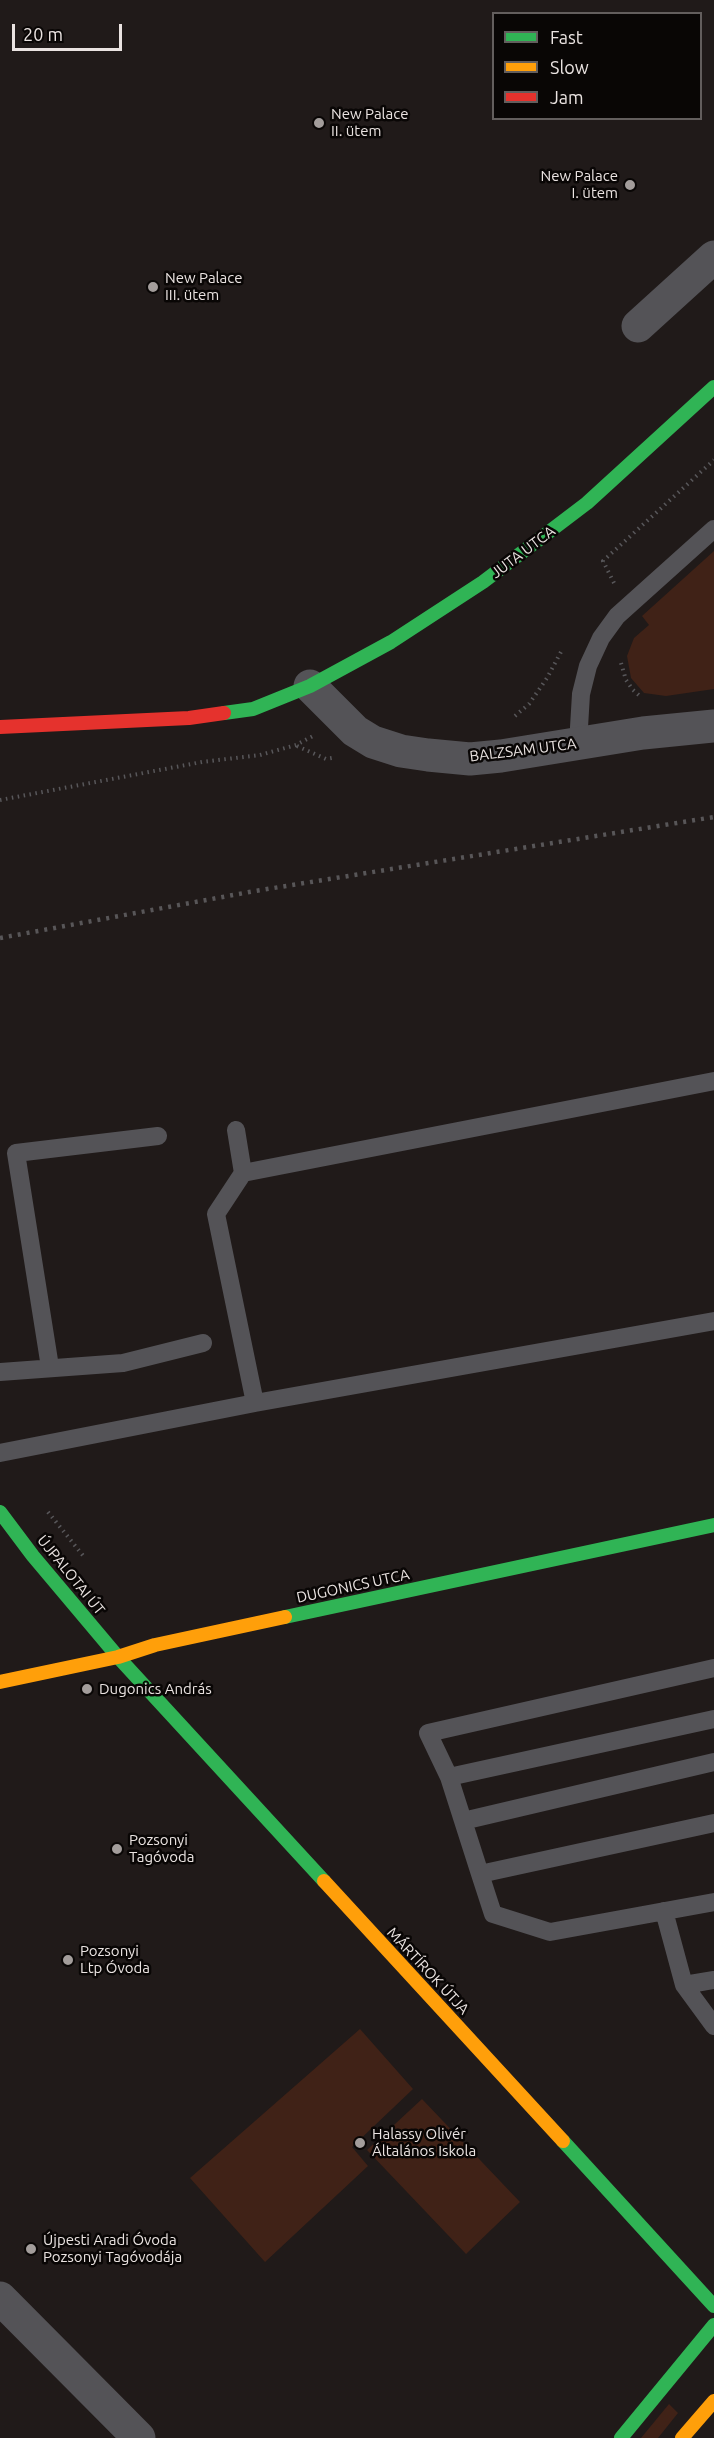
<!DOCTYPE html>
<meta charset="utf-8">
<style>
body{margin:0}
#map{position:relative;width:714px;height:2438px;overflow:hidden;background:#201a19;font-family:Ubuntu,sans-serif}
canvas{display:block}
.legend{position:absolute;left:492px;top:12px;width:210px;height:108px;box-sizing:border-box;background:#090605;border:2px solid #635e5d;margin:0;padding:8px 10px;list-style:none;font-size:18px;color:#eae3e1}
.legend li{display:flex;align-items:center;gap:12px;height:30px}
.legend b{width:30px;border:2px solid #635e5d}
.scale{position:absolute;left:12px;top:24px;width:110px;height:27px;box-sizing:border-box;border:3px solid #eae3e1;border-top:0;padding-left:8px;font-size:18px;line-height:21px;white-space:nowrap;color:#eae3e1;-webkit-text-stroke:4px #090605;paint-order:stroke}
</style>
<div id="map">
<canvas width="714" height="2438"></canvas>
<ul class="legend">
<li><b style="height:8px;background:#30b455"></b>Fast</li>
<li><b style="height:8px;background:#ff9f0a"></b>Slow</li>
<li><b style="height:8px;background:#e5322d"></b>Jam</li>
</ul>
<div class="scale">20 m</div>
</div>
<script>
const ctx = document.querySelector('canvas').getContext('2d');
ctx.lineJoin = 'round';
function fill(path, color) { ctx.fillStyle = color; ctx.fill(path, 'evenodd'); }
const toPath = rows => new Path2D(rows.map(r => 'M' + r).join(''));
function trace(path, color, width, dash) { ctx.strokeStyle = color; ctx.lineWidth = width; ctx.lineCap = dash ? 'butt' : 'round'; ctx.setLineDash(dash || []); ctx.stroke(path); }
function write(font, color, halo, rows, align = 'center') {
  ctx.font = font + ' Ubuntu,sans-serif'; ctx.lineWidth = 5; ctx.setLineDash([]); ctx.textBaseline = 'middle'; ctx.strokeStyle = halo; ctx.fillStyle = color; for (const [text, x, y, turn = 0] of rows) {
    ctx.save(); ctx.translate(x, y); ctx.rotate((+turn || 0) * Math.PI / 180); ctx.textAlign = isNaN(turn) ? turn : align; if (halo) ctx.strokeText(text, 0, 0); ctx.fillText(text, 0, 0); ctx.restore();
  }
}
fill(toPath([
 [714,551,714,689,666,696,644,693,631,678,627,656,634,638,649,625,642,616],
 [360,2029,413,2089,352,2147,368,2166,265,2262,190,2178],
 [422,2099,520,2202,466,2254,367,2150],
 [669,2404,678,2413,658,2438,641,2438]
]), '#402217');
trace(toPath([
 [614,583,603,561,714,460],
 [621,663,626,680,633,690,641,697],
 [515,716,529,704,547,678,562,650],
 [297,746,326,759,332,758],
 [0,800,202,762,260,755,296,745,313,736],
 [48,1512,85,1558]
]), '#58575a', 4, [1.5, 4.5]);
trace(toPath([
 [578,744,581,694,588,666,601,638,617,616,714,529],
 [714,1081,243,1173,216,1214,255,1403,714,1321],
 [236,1130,243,1173],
 [50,1367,16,1153,158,1136],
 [0,1372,123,1363,203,1343],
 [0,1453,255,1403],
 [714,1668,428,1733,449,1777,480,1874,714,1823],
 [449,1777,714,1719],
 [463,1821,714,1762],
 [480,1874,493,1914,550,1932,714,1902],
 [664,1911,684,1985,714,2026],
 [684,1985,714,1980]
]), '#545357', 18);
trace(toPath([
 [638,326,714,257],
 [310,686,355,731,373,742,401,751,428,755,470,759,501,756,643,733,714,726],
 [0,2298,139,2438]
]), '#545357', 33);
trace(toPath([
 [224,713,253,709,310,686,391,642,483,582,587,503,714,387],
 [0,1512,33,1556,118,1657,324,1881],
 [285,1617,714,1525],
 [563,2141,714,2306],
 [621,2438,714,2325]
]), '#30b455', 14);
trace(toPath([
 [0,1682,118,1657,155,1645,285,1617],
 [324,1881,563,2141],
 [682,2438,714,2401]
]), '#ff9f0a', 14);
trace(toPath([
 [0,727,189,718,224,713]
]), '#e5322d', 14);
trace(toPath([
 [0,938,255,891,714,817]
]), '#585658', 4.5, [3, 6]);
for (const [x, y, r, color] of [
 [319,123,6,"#a39d9b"],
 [630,185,6,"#a39d9b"],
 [153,287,6,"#a39d9b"],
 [87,1689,6,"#a39d9b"],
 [117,1849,6,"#a39d9b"],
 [68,1960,6,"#a39d9b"],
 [360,2143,6,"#a39d9b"],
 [31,2249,6,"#a39d9b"]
]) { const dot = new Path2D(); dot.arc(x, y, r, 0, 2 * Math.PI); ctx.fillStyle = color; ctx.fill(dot); trace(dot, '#090605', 2); }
write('15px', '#eae3e1', '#090605', [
 ["New Palace",331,114],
 ["II. ütem",331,131],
 ["New Palace",618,176,"right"],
 ["I. ütem",618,193,"right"],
 ["New Palace",165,278],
 ["III. ütem",165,295],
 ["Dugonics András",99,1689],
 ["Pozsonyi",129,1840],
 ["Tagóvoda",129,1857],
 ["Pozsonyi",80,1951],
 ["Ltp Óvoda",80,1968],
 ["Halassy Olivér",372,2134],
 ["Általános Iskola",372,2151],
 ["Újpesti Aradi Óvoda",43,2240],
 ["Pozsonyi Tagóvodája",43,2257]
], 'left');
write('15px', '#eae3e1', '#090605', [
 ["JUTA UTCA",523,552,-37],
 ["BALZSAM UTCA",523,750,-7],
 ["ÚJPALOTAI ÚT",71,1575,51],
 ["DUGONICS UTCA",353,1586,-12],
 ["MÁRTÍROK ÚTJA",428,1971,47]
]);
</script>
